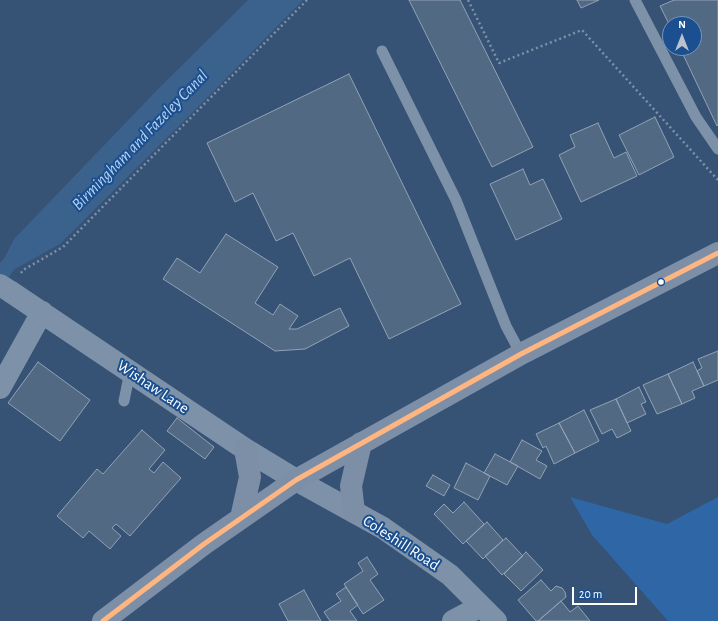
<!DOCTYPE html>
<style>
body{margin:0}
#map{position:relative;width:718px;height:621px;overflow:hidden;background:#365274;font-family:"Alegreya Sans",sans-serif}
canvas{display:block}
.north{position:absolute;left:662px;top:16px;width:40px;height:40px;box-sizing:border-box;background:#1b4f8f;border:1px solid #7695bc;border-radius:50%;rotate:0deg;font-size:11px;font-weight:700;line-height:16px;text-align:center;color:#fff}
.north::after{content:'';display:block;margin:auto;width:14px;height:18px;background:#b9c2ce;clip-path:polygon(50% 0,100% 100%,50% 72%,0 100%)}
.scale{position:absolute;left:572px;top:587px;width:65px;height:18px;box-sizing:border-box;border:2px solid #fff;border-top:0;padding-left:5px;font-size:12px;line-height:14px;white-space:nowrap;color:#fff;-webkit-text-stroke:3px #1b4f8f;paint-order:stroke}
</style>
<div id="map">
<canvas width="718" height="621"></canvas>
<div class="north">N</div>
<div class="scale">20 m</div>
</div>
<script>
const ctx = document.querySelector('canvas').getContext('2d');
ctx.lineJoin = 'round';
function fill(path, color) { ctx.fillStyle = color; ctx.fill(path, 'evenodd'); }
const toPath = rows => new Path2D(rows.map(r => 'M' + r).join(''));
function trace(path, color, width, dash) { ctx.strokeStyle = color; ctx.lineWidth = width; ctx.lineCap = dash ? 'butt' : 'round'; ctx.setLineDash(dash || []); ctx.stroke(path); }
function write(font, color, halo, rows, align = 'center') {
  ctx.font = font + ' "Alegreya Sans",sans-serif'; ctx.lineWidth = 4; ctx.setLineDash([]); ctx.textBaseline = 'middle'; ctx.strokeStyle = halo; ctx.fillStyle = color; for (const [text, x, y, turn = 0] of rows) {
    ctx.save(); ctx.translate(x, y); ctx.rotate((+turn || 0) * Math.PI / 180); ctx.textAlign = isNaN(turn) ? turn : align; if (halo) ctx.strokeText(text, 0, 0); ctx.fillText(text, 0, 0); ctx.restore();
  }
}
fill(toPath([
 [570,497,667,524,718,497,718,621,668,621,592,535]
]), '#2f66a5');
fill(toPath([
 [248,0,303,0,201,104,60,244,15,269,0,288,0,263,5,257,14,239,158,89]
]), '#3b618d');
const building = toPath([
 [409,0,460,0,533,147,492,167,409,0],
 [577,0,599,0,581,8,577,0],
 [674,0,718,0,718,125,717,126,680,48,694,48,694,24,670,24,670,26,660,6,674,0],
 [349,74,461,304,389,339,350,258,314,276,293,233,276,241,253,193,235,202,207,143,349,74],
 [655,117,674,157,639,175,619,135,655,117],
 [598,123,614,158,626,152,637,176,581,202,559,155,575,147,570,135,598,123],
 [523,169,530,185,543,179,562,219,516,240,490,184,523,169],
 [226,234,278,267,255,303,273,315,280,304,298,316,289,329,297,329,340,308,349,326,305,349,275,351,163,279,177,258,200,273,226,234],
 [718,351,718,380,704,386,697,371,702,368,698,359,718,351],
 [38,362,90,400,60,441,8,403,38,362],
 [693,362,704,386,692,391,695,398,682,404,668,374,693,362],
 [668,374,682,404,657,414,643,385,668,374],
 [639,387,646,402,641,404,646,414,627,423,616,399,639,387],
 [616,399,631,431,617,438,612,429,602,434,590,410,616,399],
 [584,410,599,441,575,453,559,423,584,410],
 [177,418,214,447,205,459,167,431,177,418],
 [559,423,575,453,554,464,546,446,543,448,536,434,559,423],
 [142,430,165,450,149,469,154,473,163,462,181,478,130,536,116,524,112,528,121,536,110,549,89,531,83,538,57,516,97,469,103,474,142,430],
 [522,440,542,451,536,460,547,466,540,479,510,462,522,440],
 [495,454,518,466,507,485,484,473,495,454],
 [466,463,490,476,478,500,454,488,466,463],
 [433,475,450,485,444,496,426,486,433,475],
 [464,502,484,524,463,544,434,514,444,504,453,513,464,502],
 [487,522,503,540,483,559,466,541,487,522],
 [506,538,523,556,502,575,485,556,506,538],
 [526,552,543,570,521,591,504,574,526,552],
 [367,557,378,574,370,580,384,600,363,614,344,584,363,571,358,563,367,557],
 [541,580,551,591,556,586,562,588,565,592,566,597,538,621,536,621,518,600,541,580],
 [346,587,358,605,350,611,357,621,330,621,324,612,341,601,336,594,346,587],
 [304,590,321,621,288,621,279,604,304,590],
 [561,601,570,612,578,606,590,621,538,621,561,601]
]);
fill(building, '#526984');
trace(building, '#92a2b6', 1);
trace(toPath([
 [468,0,499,63,582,30,718,180],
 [21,273,23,270,63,247,307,0]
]), '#7d92a8', 2.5, [2, 3]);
trace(toPath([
 [635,0,696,117,718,149],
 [382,51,456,200,506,326,521,354],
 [124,401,130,371]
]), '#7d92a8', 11);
trace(toPath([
 [11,292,245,449,296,480,383,528,450,575,496,621],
 [0,388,42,312],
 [453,621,481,606]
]), '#7d92a8', 22);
trace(toPath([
 [354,512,351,486,361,443],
 [241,518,250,477,245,449],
 [103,621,204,544,296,480,521,354,718,253]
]), '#7d8ea7', 22);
trace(toPath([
 [0,285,11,292]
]), '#7d92a8', 22);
trace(toPath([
 [103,621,204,544,296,480,521,354,718,253]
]), '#ffb580', 5);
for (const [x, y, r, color] of [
 [661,282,3.5,"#fff"]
]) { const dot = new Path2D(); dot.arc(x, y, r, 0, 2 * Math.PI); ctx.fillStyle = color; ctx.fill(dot); trace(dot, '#1b4f8f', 1.5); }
write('16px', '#fff', '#1b4f8f', [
 ["Wishaw Lane",153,387,34],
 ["Coleshill Road",401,543,33]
]);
write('italic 17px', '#b5d3f5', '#1b4f8f', [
 ["Birmingham and Fazeley Canal",140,140,-46]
]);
</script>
